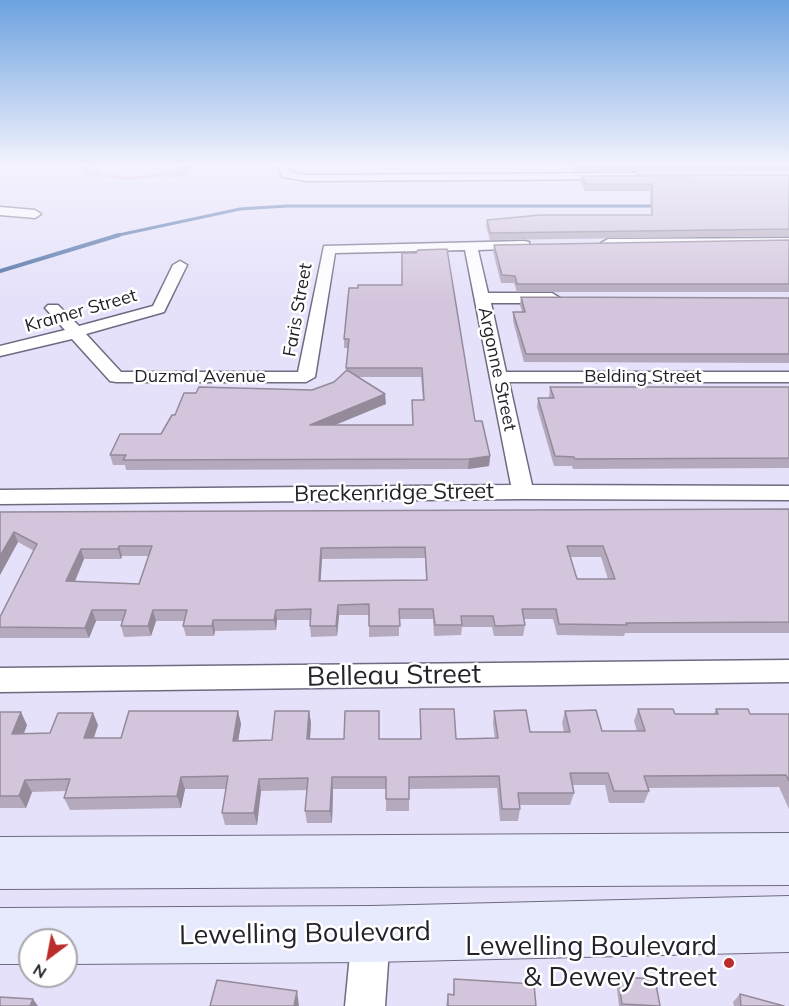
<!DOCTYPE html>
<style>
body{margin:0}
#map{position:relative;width:789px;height:1006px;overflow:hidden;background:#e5e1fa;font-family:Mulish,sans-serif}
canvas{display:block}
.north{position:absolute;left:18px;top:928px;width:60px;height:60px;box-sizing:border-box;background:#fff;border:2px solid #a7a7aa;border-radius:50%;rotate:212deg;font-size:16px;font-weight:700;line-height:24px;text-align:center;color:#23222b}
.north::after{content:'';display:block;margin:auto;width:21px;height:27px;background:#bb2c2c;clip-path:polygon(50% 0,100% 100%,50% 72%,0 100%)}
</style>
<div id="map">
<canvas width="789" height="1006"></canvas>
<div class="north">N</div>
</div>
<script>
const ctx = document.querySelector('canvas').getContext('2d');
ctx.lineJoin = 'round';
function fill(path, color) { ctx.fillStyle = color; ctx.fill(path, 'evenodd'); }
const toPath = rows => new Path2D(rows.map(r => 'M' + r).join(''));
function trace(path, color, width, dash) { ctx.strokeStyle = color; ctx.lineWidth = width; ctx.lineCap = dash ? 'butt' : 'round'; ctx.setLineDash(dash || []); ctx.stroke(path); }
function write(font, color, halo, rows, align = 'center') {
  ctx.font = font + ' Mulish,sans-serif'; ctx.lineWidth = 5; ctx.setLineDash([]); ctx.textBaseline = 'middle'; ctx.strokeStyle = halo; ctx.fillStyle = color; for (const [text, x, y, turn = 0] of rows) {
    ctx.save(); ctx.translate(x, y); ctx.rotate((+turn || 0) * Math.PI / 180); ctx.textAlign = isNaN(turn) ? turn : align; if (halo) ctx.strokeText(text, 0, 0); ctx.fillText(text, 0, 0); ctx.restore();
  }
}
fill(toPath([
 [84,163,96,163,94,168,102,174,130,177,163,173,186,163,198,163,180,178,168,178,169,176,127,180,86,175,81,170]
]), '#efb9e8');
trace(toPath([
 [114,236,240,209,287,206,657,206]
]), '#4569a0', 3);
trace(toPath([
 [0,271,119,235]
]), '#4569a0', 4);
const minor = toPath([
 [284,163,294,163,289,169,291,172,307,175,635,173,640,176,635,179,307,181,283,177,279,169,284,163],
 [0,207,35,210,41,214,35,218,0,215,0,207],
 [789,238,789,246,608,247,601,243,608,239,789,238],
 [524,241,529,242,529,248,478,250,488,293,552,293,560,298,552,303,491,303,506,372,789,372,789,382,509,382,532,485,789,486,789,500,523,499,0,504,0,490,511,485,465,250,335,253,315,377,306,382,116,382,110,381,72,339,0,356,0,346,65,330,45,308,48,305,58,305,79,326,153,306,173,265,180,261,187,265,164,312,86,334,121,372,298,372,324,246,524,241],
 [789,660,789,682,0,692,0,668,789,660],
 [371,915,385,920,390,934,385,1006,345,1006,352,934,357,920,371,915]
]);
const secondary = toPath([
 [789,833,789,885,0,889,0,837,789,833],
 [789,896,789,952,371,962,66,964,66,940,30,940,30,964,0,964,0,908,371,906,789,896]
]);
trace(minor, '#6e6a80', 3);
trace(secondary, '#6e6a80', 2);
fill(minor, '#fff');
fill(secondary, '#e7eafc');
fill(toPath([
 [570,163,789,163,789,171,574,172],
 [789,175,789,236,490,240,486,226,487,220,651,215,650,191,585,191,580,182,581,176],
 [789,240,789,292,517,292,514,283,501,283,493,252,494,245],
 [349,288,475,421,490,456,489,466,468,469,126,470,125,465,113,465,110,455,161,434,175,415,312,390,334,382,346,370,348,348,344,348,344,339],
 [359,377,421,377,423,400,412,400,413,425,334,425,386,404],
 [521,297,789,298,789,363,524,362,513,321,513,312,522,312,520,305],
 [550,387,789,387,789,468,573,469,572,466,554,466,537,407,538,398,549,398],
 [789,509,789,633,625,633,624,636,557,635,553,619,524,619,525,625,523,636,494,636,492,627,462,627,461,635,434,636,433,619,399,619,399,636,369,637,369,615,339,615,337,636,311,637,310,626,310,620,277,620,276,630,215,631,214,636,186,636,183,626,185,621,156,621,151,636,124,637,121,626,123,621,96,621,89,638,0,638,0,617,34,551,18,542,0,575,0,512],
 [122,556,149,556,139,584,75,582,84,559,121,559],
 [570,557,601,557,608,579,577,579],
 [425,558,426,580,320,581,322,559],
 [420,709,456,739,495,739,493,723,494,711,530,732,564,732,562,723,565,711,602,731,637,731,634,721,638,709,675,714,714,714,716,709,750,714,789,714,789,809,779,787,648,788,649,791,644,803,609,803,605,785,572,785,574,793,570,805,520,805,520,809,518,821,500,821,497,788,409,789,409,811,386,811,386,789,333,789,332,823,307,823,305,811,307,790,261,791,257,825,225,825,222,813,226,789,185,789,181,808,70,810,64,798,66,791,32,792,26,808,0,808,0,712,27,725,24,734,50,733,93,713,98,725,94,738,121,738,238,711,241,724,238,741,272,740,309,711,311,723,310,739,420,739],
 [618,977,660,1006,619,1006,616,981],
 [454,979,536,1006,446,1006,448,994,453,994],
 [740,994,784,1006,734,1006,733,1002]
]), '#b5a9bd');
fill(toPath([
 [385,394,386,404,311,435,310,425],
 [490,456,489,466,468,469,469,459],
 [14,532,18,542,0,575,0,556],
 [119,546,122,556,121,559,118,549],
 [321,548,322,559,320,591,319,581],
 [81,549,84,559,70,592,66,581],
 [338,605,339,615,337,636,336,626],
 [92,610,96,621,89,638,85,628],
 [153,610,156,621,151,636,148,626],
 [276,610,277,620,276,630,274,620],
 [213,620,215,631,214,636,212,626],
 [238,711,241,724,236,753,233,741],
 [309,711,311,723,309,752,307,739],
 [21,712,27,725,18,747,12,734],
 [93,713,98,725,89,751,84,738],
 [181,777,185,789,181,808,177,796],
 [332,777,333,789,332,823,330,811],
 [259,779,261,791,257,825,254,813],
 [25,780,32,792,26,808,19,796],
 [297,991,299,1006,294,1006],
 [33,999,38,1006,30,1006]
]), '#948a9a');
const building = toPath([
 [574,163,789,163,789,165,575,166,574,163],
 [789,175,789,229,490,233,487,220,540,215,652,215,652,184,586,184,581,176,789,175],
 [789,240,789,284,517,284,515,276,502,275,494,245,789,240],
 [447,249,475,421,482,421,490,456,469,459,123,460,126,455,110,455,120,434,161,434,172,415,175,415,184,393,196,393,199,387,312,390,334,382,347,370,385,394,310,425,413,425,412,400,424,400,422,368,346,368,349,339,344,339,349,288,358,288,358,285,402,285,402,253,416,253,418,250,447,249],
 [521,297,789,298,789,354,526,354,513,312,525,312,521,297],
 [550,387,789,387,789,458,575,459,574,457,555,456,538,398,554,398,550,387],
 [789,509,789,622,626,623,627,625,559,624,556,609,522,609,525,625,495,626,493,616,461,616,462,625,435,625,433,609,399,609,400,626,369,626,369,604,338,605,336,626,310,626,311,609,276,610,274,620,213,620,212,626,183,626,187,610,153,610,148,626,121,626,126,610,92,610,85,628,0,627,0,617,37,544,14,532,0,556,0,512,789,509],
 [119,546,152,546,139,584,66,581,81,549,118,549,119,546],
 [567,546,603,546,615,579,577,579,567,546],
 [425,547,427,580,319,581,321,548,425,547],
 [420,709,454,709,456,739,498,738,494,711,526,710,530,732,570,732,565,711,596,710,602,731,645,731,638,709,673,709,675,714,718,714,716,709,748,709,750,714,789,714,789,781,786,775,644,776,649,791,614,791,608,773,570,773,574,793,518,793,520,809,502,809,499,776,409,777,409,799,386,799,386,777,332,777,330,811,305,811,308,778,259,779,254,813,222,813,228,776,181,777,177,796,64,798,70,779,25,780,19,796,0,796,0,712,21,712,12,734,50,733,58,713,93,713,84,738,121,738,129,711,238,711,233,741,272,740,275,711,309,711,307,739,344,739,345,711,379,711,379,739,421,739,420,709],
 [618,977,655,979,660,1006,622,1004,618,977],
 [454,979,534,984,536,1006,448,1006,448,994,454,995,454,979],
 [217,980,297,991,294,1006,210,1006,217,980],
 [740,994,784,1006,741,1006,740,994],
 [0,997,33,999,30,1006,0,1006,0,997]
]);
fill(building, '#d3c5dc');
trace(building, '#948a9a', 1.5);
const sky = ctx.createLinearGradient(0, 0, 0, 304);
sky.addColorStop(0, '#6ca2df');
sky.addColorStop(0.54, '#f3f2fd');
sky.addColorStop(1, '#f3f2fd00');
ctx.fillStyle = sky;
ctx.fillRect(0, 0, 789, 304);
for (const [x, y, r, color] of [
 [729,963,6,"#bb2c2c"]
]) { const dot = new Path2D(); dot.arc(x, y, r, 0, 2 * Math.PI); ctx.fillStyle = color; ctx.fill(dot); trace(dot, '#fff', 2); }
write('18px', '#23222b', '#fff', [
 ["Faris Street",298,310,-80],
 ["Kramer Street",81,311,-16],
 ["Argonne Street",497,369,78],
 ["Duzmal Avenue",200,377],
 ["Belding Street",643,377]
]);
write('22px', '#23222b', '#fff', [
 ["Breckenridge Street",394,493,-1]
]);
write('27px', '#23222b', '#fff', [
 ["Belleau Street",394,676,-1],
 ["Lewelling Boulevard",305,934,-1]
]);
write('27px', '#23222b', '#fff', [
 ["Lewelling Boulevard",717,947],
 ["& Dewey Street",717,978]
], 'right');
</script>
